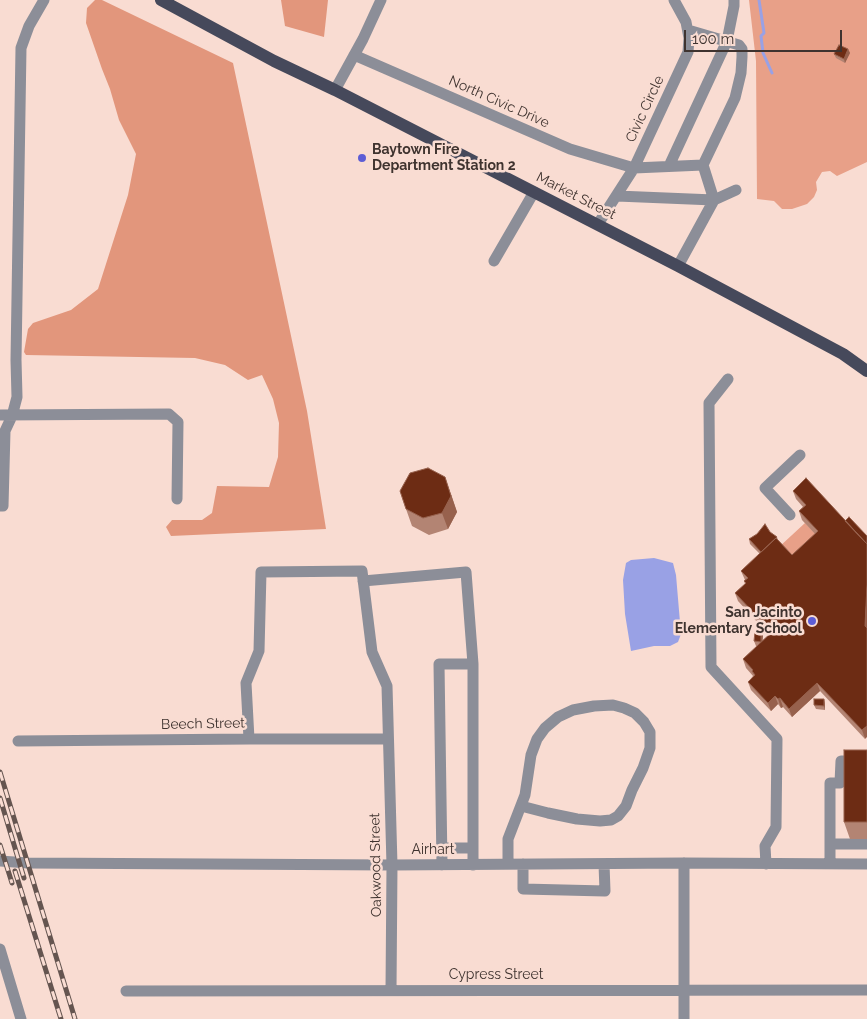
<!DOCTYPE html>
<style>
body{margin:0}
#map{position:relative;width:867px;height:1019px;overflow:hidden;background:#f9dcd2;font-family:Raleway,sans-serif}
canvas{display:block}
.scale{position:absolute;left:684px;top:30px;width:158px;height:22px;box-sizing:border-box;border:2px solid #3f332f;border-top:0;padding-left:6px;font-size:15px;line-height:18px;white-space:nowrap;color:#3f332f;-webkit-text-stroke:4px #f9dcd2;paint-order:stroke}
</style>
<div id="map">
<canvas width="867" height="1019"></canvas>
<div class="scale">100 m</div>
</div>
<script>
const ctx = document.querySelector('canvas').getContext('2d');
ctx.lineJoin = 'round';
function fill(path, color) { ctx.fillStyle = color; ctx.fill(path, 'evenodd'); }
const toPath = rows => new Path2D(rows.map(r => 'M' + r).join(''));
function trace(path, color, width, dash) { ctx.strokeStyle = color; ctx.lineWidth = width; ctx.lineCap = dash ? 'butt' : 'round'; ctx.setLineDash(dash || []); ctx.stroke(path); }
function write(font, color, halo, rows, align = 'center') {
  ctx.font = font + ' Raleway,sans-serif'; ctx.lineWidth = 5; ctx.setLineDash([]); ctx.textBaseline = 'middle'; ctx.strokeStyle = halo; ctx.fillStyle = color; for (const [text, x, y, turn = 0] of rows) {
    ctx.save(); ctx.translate(x, y); ctx.rotate((+turn || 0) * Math.PI / 180); ctx.textAlign = isNaN(turn) ? turn : align; if (halo) ctx.strokeText(text, 0, 0); ctx.fillText(text, 0, 0); ctx.restore();
  }
}
fill(toPath([
 [749,0,867,0,867,162,837,176,830,171,822,172,816,182,817,190,814,197,807,204,792,209,782,209,774,201,757,199,756,61],
 [805,523,821,540,795,564,779,547]
]), '#e8a088');
fill(toPath([
 [95,0,102,0,233,63,307,411,326,529,171,536,166,527,172,520,202,520,212,513,217,486,269,487,278,457,279,423,273,399,262,375,248,380,225,365,195,358,26,355,24,352,28,329,33,323,71,310,98,289,128,195,136,154,119,120,110,89,102,69,86,23,87,8],
 [281,0,328,0,324,37,285,26]
]), '#e2967c');
fill(toPath([
 [654,558,673,563,676,575,681,634,678,642,670,646,654,646,631,651,625,614,623,580,626,563,631,560]
]), '#99a1e5');
trace(toPath([
 [759,0,764,33,761,36,763,53,772,73]
]), '#99a1e5', 3);
trace(toPath([
 [354,55,570,149,634,168,703,165],
 [335,90,363,39,381,0],
 [669,166,727,41,734,6,734,0],
 [617,196,714,200,736,190],
 [598,224,634,168,688,52,689,38,686,22,674,0],
 [494,261,534,192],
 [678,266,714,200,703,165,735,98,741,73,742,57,742,49,739,45,688,30],
 [728,379,709,403,711,667,777,739,776,827,765,846,766,864],
 [0,415,169,414,178,422,177,499],
 [0,506,3,506,5,431,12,416,17,397,16,360,21,48,29,26,44,0],
 [790,515,765,488,800,455],
 [363,581,466,572,473,664],
 [249,739,246,683,259,651,261,572,362,571,372,652,387,686,392,865,391,990],
 [18,741,249,739,388,739],
 [830,844,867,844],
 [441,848,473,848],
 [0,861,28,863,392,865,684,863,867,864],
 [684,863,684,1019],
 [508,864,508,839,525,795,531,755,537,739,545,728,558,717,573,710,594,706,613,705,624,708,635,713,644,722,650,732,650,748,643,768,632,790,626,806,618,816,611,820,600,821,577,819,548,813,521,806],
 [523,864,523,889,605,891,604,864],
 [830,864,830,783,840,783,841,761,867,761],
 [442,865,439,664,473,664,473,865],
 [0,949,21,1019],
 [126,991,867,990]
]), '#8c8e98', 11);
trace(toPath([
 [161,0,274,61,335,90,678,266,843,354,867,371]
]), '#46495b', 12);
const rail = toPath([
 [0,772,75,1019],
 [0,798,24,878],
 [0,845,12,883],
 [15,871,61,1019]
]);
trace(rail, '#655550', 5);
trace(rail, '#f9dcd2', 3, [9]);
fill(toPath([
 [848,49,850,53,845,63,836,58,834,54],
 [806,478,865,739,820,691,792,717,783,707,781,708,778,704,771,711,751,690,748,682,753,676,746,668,743,659,758,646,756,646,754,641,763,636,762,641,769,635,738,601,735,593,745,584,744,581,745,580,741,571,760,554,750,544,749,539,770,532,777,537,778,540,792,555,815,534,802,520,799,511,803,507,796,499,793,491],
 [451,494,457,512,448,529,429,535,412,526,406,509],
 [824,699,825,704,825,710,816,709,814,705],
 [867,750,867,839,850,839,844,822]
]), '#b38473');
fill(toPath([
 [848,49,850,53,845,63,844,59],
 [445,477,457,512,448,529,442,513],
 [867,585,867,631,865,626],
 [761,632,763,636,762,646,761,642],
 [817,683,820,691,792,717,789,709],
 [775,696,778,704,771,711,768,703],
 [780,698,783,707,781,708,778,699],
 [824,699,825,704,825,710,824,706],
 [867,726,867,737,865,739,862,730]
]), '#97614d');
const building = toPath([
 [839,45,848,49,844,59,834,54,839,45],
 [428,468,445,477,451,496,442,513,423,518,406,509,400,491,410,473,428,468],
 [806,478,867,544,867,585,865,626,867,628,867,726,862,730,817,683,789,709,780,698,778,699,775,696,768,703,748,682,755,675,752,671,753,670,743,659,772,632,735,593,746,583,744,581,748,578,741,571,776,538,792,555,818,531,799,511,806,505,793,491,806,478],
 [849,517,867,536,867,544,845,521,849,517],
 [765,524,770,532,777,537,761,552,749,539,757,534,765,524],
 [755,632,761,632,761,642,754,641,755,632],
 [814,699,824,699,824,706,814,705,814,699],
 [844,750,867,750,867,822,844,822,844,750]
]);
fill(building, '#6d2c14');
trace(building, '#97614d', 1);
for (const [x, y, r, color] of [
 [362,158,5,"#5d5dd5"],
 [812,621,5,"#5d5dd5"]
]) { const dot = new Path2D(); dot.arc(x, y, r, 0, 2 * Math.PI); ctx.fillStyle = color; ctx.fill(dot); trace(dot, '#f9dcd2', 2); }
write('14px', '#3f332f', '#f9dcd2', [
 ["North Civic Drive",499,102,24],
 ["Civic Circle",645,109,-65],
 ["Market Street",576,196,27],
 ["Beech Street",203,724,-1],
 ["Airhart",433,850],
 ["Oakwood Street",376,865,-91],
 ["Cypress Street",496,975]
]);
write('bold 14px', '#3f332f', '#f9dcd2', [
 ["Baytown Fire",372,150],
 ["Department Station 2",372,166],
 ["San Jacinto",802,613,"right"],
 ["Elementary School",802,629,"right"]
], 'left');
</script>
